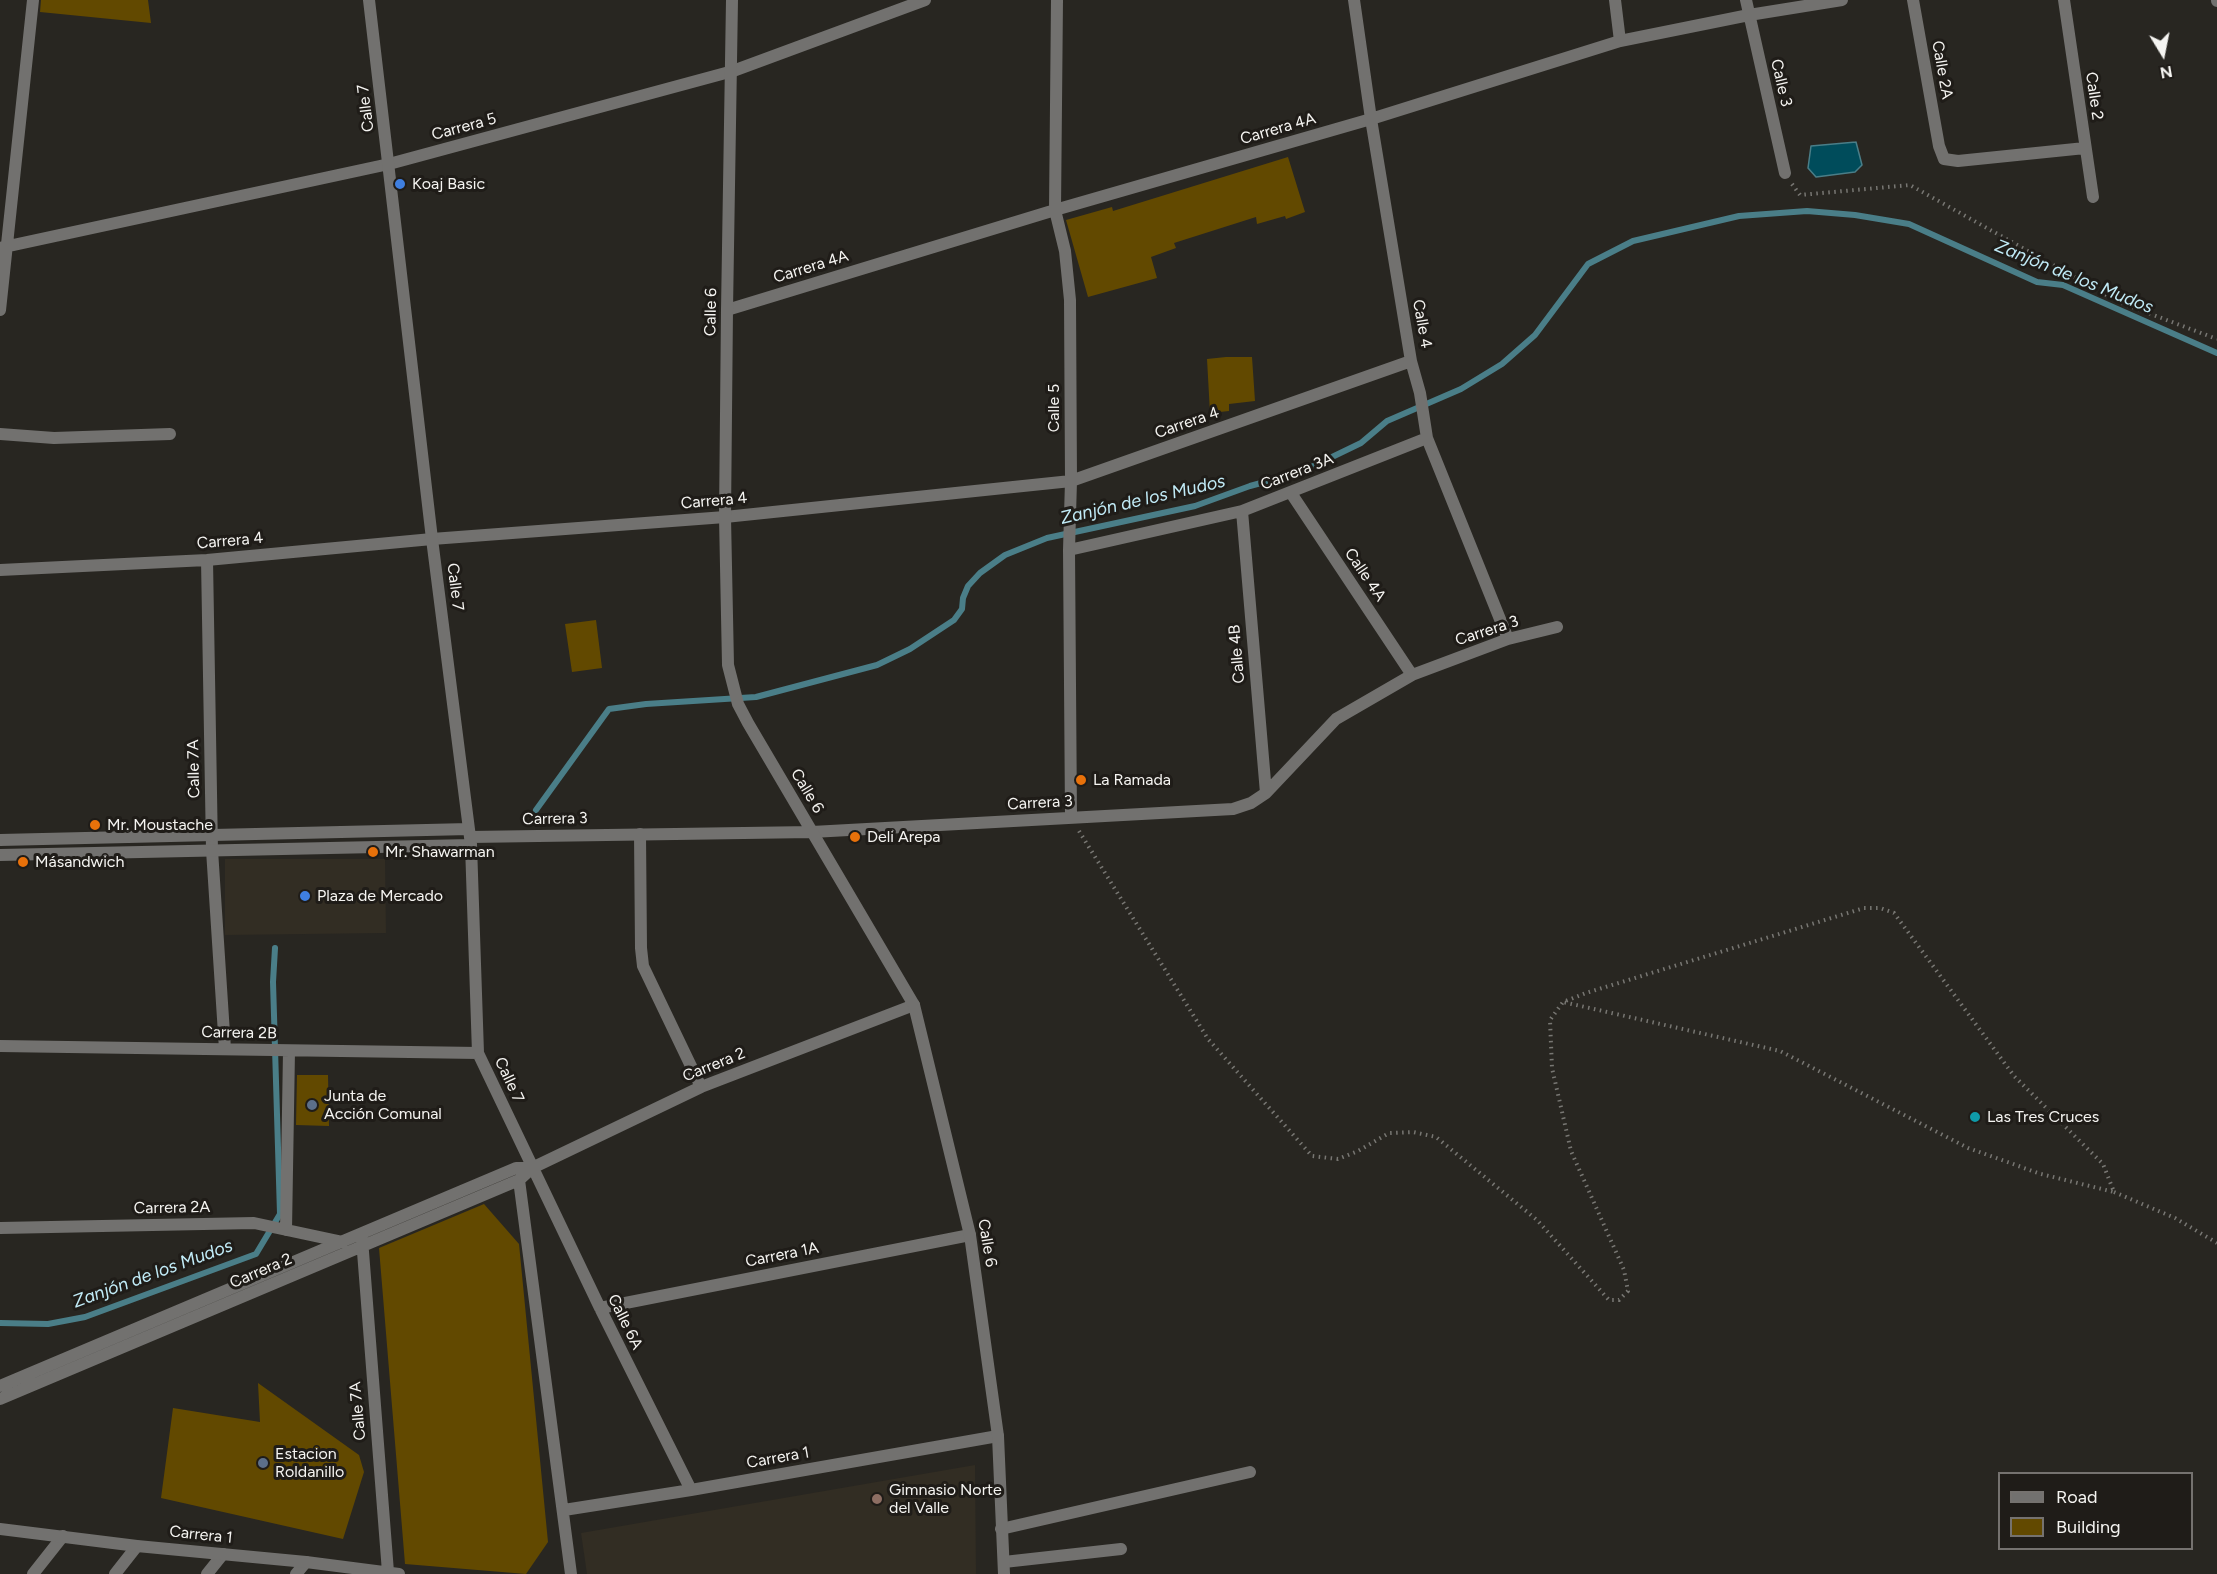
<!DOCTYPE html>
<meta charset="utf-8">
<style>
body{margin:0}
#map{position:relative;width:2217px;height:1574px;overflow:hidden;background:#282621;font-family:Figtree,sans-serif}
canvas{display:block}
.legend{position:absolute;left:1998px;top:1472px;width:195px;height:78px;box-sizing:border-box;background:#1f1c18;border:2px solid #75726f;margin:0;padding:8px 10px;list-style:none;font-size:18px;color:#f5f4f1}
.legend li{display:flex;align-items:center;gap:12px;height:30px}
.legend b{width:30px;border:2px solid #75726f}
.north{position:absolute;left:2133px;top:24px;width:60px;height:60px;-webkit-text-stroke:4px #1f1c18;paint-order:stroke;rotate:170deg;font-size:16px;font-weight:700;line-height:24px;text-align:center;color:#f5f4f1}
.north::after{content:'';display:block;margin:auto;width:21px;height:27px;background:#f5f4f1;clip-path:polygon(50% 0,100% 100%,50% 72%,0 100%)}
</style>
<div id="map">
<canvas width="2217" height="1574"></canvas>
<ul class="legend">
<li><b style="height:8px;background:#72716f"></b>Road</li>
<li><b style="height:16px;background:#624900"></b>Building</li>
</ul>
<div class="north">N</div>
</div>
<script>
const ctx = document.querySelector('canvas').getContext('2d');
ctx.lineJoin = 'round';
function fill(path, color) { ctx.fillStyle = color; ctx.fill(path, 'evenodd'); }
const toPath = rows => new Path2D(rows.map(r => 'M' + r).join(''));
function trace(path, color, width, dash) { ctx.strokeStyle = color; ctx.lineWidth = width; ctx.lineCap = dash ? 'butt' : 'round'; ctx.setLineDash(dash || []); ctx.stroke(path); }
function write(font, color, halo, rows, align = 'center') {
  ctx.font = font + ' Figtree,sans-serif'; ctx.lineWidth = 6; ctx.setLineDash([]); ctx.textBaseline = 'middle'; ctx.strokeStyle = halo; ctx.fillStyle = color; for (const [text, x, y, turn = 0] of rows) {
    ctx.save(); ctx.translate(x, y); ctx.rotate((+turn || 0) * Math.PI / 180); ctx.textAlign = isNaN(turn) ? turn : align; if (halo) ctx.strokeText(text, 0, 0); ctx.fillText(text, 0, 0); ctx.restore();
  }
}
fill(toPath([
 [225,859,385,859,386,933,225,935],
 [975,1465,976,1574,587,1574,581,1533]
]), '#322d23');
const water = toPath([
 [1856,142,1862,165,1855,172,1816,177,1808,168,1811,146,1856,142]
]);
fill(water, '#004c5b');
trace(water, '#4a7e88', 1.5);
trace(toPath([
 [536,810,609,709,646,704,756,697,877,665,910,649,954,620,962,609,963,598,968,586,980,573,1005,555,1047,538,1195,506,1250,486,1301,472,1361,443,1387,421,1461,389,1502,364,1535,335,1588,264,1633,241,1739,216,1807,211,1855,215,1909,224,2037,282,2063,285,2217,353],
 [0,1323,48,1324,85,1317,256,1254,280,1214,273,982,275,948]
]), '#4a7e88', 6);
fill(toPath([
 [41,0,148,0,151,23,40,12],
 [1288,157,1305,212,1286,219,1285,216,1257,224,1256,217,1174,243,1176,248,1151,257,1157,278,1088,297,1066,220,1112,207,1113,211],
 [1226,357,1252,357,1255,401,1229,404,1229,411,1210,413,1207,359],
 [596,620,602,668,572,672,565,624],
 [297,1075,328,1075,329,1126,296,1125],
 [484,1204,519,1244,548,1542,526,1574,405,1564,379,1248],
 [258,1383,359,1455,364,1472,343,1539,161,1498,173,1408,260,1422]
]), '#624900');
trace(toPath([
 [1792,184,1800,195,1910,185,2119,302,2217,339],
 [1079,831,1208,1039,1312,1156,1338,1159,1358,1151,1389,1133,1413,1132,1436,1137,1537,1220,1609,1300,1619,1300,1628,1291,1624,1270,1571,1151,1552,1068,1550,1020,1563,1002,1586,993,1864,908,1880,908,1894,913,2014,1076,2103,1164,2114,1192,2041,1174,1968,1148,1780,1051,1563,1002],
 [2114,1192,2175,1218,2217,1243]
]), '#787773', 4, [1.5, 4.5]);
trace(toPath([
 [0,434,54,438,170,434]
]), '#72716f', 12);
trace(toPath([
 [33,1574,63,1536],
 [115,1574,137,1546],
 [207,1574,223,1554],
 [296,1574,306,1562]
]), '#72716f', 12);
trace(toPath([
 [1057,0,1055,210,1065,251,1070,300,1071,481,1069,550,1071,818],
 [1354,0,1371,119,1411,361,1420,393,1427,438,1508,639],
 [1615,0,1620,41],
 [1746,0,1785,173],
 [1913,0,1939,146,1944,159,1958,161,2085,148],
 [2064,0,2093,197],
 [2217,0,2217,1],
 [0,248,389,164,733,71,925,0],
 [0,310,33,0],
 [727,310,1055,210,1371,119,1620,41,1749,15,1842,0],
 [1291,493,1412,675],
 [1242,511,1266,793],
 [1069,550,1242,511,1427,438],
 [207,560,212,850,225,1049],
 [0,570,207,560,432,539,725,517,1071,481,1411,361],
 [812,832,1233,809,1251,803,1266,793,1336,719,1412,675,1508,639,1557,627],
 [640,834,641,948,643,966,701,1087],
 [471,845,478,1053,600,1308,691,1490],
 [0,1046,478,1053],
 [519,1180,571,1574],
 [0,1228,254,1223,343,1242],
 [286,1230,289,1051],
 [362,1239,388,1572],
 [600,1308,970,1235],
 [0,1386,516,1168,532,1168],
 [0,1399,519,1180,532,1168,701,1087,914,1005],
 [564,1510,691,1490,998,1436],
 [0,1529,137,1546,306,1562,399,1574],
 [1001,1529,1250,1472],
 [1004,1562,1121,1549]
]), '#72716f', 12);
trace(toPath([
 [732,0,727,310,725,517,728,665,738,704,748,723,914,1005,970,1235,998,1436,1004,1574],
 [470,837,812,832],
 [0,840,469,829],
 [0,855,471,845,432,539,369,0]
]), '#72716f', 12);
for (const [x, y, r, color] of [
 [400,184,6,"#3f7fe0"],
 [1081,780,6,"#e8710a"],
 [95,825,6,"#e8710a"],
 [855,837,6,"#e8710a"],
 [373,852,6,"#e8710a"],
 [23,862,6,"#e8710a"],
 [305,896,6,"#3f7fe0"],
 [312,1105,6,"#5c6f8a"],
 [1975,1117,6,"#0f9aa8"],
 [263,1463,6,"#5c6f8a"],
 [877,1499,6,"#8d6e63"]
]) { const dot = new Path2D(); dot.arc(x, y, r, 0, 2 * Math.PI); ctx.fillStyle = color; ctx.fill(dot); trace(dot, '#1f1c18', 2); }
write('16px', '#f5f4f1', '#1f1c18', [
 ["Calle 2A",1942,70,80],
 ["Calle 3",1781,83,77],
 ["Calle 2",2094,96,82],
 ["Calle 7",366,108,-97],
 ["Carrera 5",464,127,-15],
 ["Carrera 4A",1278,129,-16],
 ["Carrera 4A",811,267,-17],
 ["Calle 6",711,312,-89],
 ["Calle 4",1422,324,80],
 ["Calle 5",1054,408,-90],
 ["Carrera 4",1187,423,-19],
 ["Carrera 3A",1297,472,-21],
 ["Carrera 4",714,501,-5],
 ["Carrera 4",230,541,-5],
 ["Calle 4A",1365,575,56],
 ["Calle 7",455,587,83],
 ["Carrera 3",1487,631,-18],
 ["Calle 4B",1237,654,-95],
 ["Calle 7A",194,769,-91],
 ["Calle 6",807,791,59],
 ["Carrera 3",1040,803,-3],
 ["Carrera 3",555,819,-1],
 ["Carrera 2B",239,1033,1],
 ["Carrera 2",714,1065,-22],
 ["Calle 7",509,1080,65],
 ["Carrera 2A",172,1208,-1],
 ["Calle 6",987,1243,80],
 ["Carrera 1A",782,1255,-11],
 ["Carrera 2",261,1271,-23],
 ["Calle 6A",625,1322,64],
 ["Calle 7A",358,1411,-95],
 ["Carrera 1",778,1458,-10],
 ["Carrera 1",201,1535,6]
]);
write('16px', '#f5f4f1', '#1f1c18', [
 ["Koaj Basic",412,184],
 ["La Ramada",1093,780],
 ["Mr. Moustache",107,825],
 ["Deli Arepa",867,837],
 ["Mr. Shawarman",385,852],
 ["Másandwich",35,862],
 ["Plaza de Mercado",317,896],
 ["Junta de",324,1096],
 ["Acción Comunal",324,1114],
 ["Las Tres Cruces",1987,1117],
 ["Estacion",275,1454],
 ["Roldanillo",275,1472],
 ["Gimnasio Norte",889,1490],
 ["del Valle",889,1508]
], 'left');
write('italic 18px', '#c1ebf7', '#1f1c18', [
 ["Zanjón de los Mudos",2074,277,22],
 ["Zanjón de los Mudos",1143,500,-13],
 ["Zanjón de los Mudos",153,1274,-20]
]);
</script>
